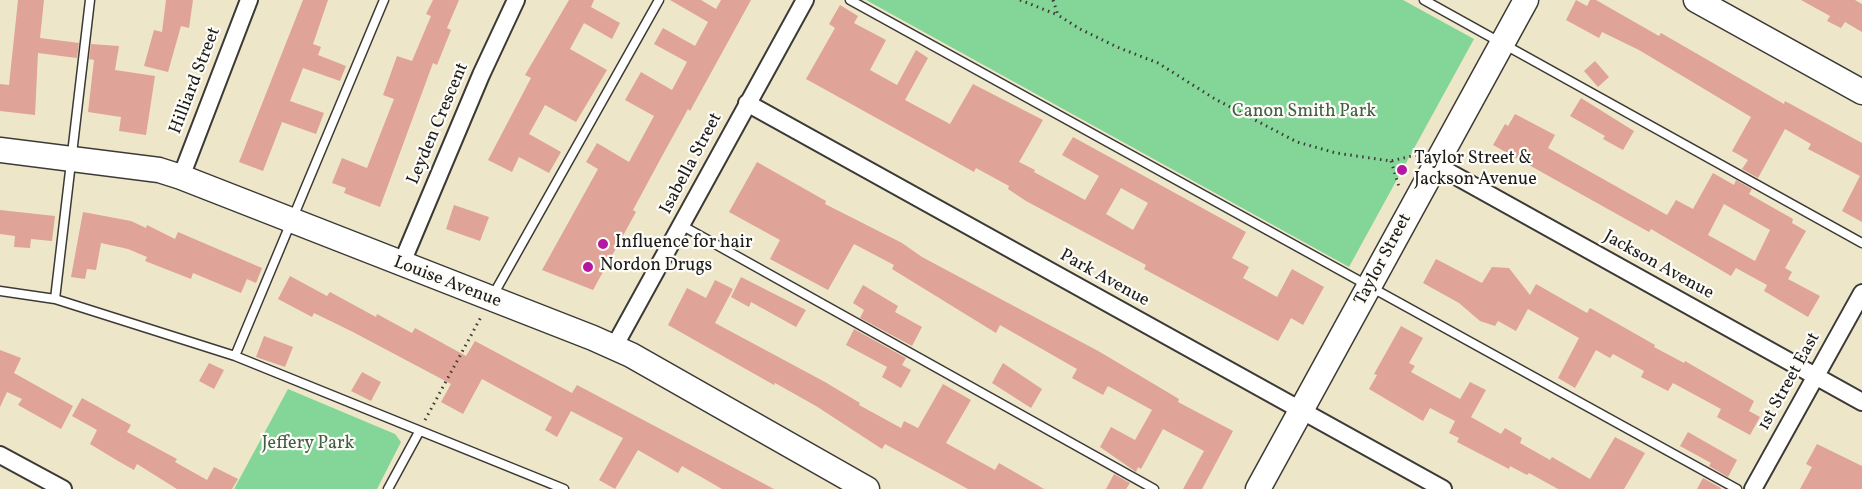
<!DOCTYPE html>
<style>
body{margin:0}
canvas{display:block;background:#eee6c9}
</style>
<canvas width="1862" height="489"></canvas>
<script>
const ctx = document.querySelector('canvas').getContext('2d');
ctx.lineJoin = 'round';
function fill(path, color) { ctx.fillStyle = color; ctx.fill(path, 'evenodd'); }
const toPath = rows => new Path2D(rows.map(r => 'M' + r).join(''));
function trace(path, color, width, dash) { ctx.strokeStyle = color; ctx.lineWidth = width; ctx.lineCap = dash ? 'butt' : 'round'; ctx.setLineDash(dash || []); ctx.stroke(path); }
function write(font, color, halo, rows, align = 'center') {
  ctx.font = font + ' Vollkorn,serif'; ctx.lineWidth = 4.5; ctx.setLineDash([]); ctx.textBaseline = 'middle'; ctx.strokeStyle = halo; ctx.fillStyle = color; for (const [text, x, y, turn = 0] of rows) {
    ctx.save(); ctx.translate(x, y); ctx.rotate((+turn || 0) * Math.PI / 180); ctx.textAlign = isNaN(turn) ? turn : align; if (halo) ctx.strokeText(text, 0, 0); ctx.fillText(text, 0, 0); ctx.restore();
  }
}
fill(toPath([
 [866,0,1403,0,1474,39,1349,267],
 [288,389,395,434,401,442,377,489,234,489]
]), '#83d698');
fill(toPath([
 [18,0,44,0,40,38,79,43,77,58,38,53,35,115,0,111,0,84,9,85],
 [166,0,193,0,189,28,181,26,168,72,144,66,154,30,162,32],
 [303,0,328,0,313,44,321,47,318,55,346,66,340,81,303,68,290,101,324,113,316,134,282,122,263,171,239,162],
 [433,0,459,0,447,28,451,30,437,65,433,63,380,207,344,193,346,188,332,183,342,158,367,168,394,99,383,95,397,56,412,61,431,16,426,14],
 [569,0,594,0,591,7,620,23,612,39,584,23,570,49,607,70,576,122,545,105,529,134,561,152,549,173,519,157,512,172,488,160,531,78,525,75],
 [670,0,701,0,716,9,721,0,751,0,690,111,688,109,661,158,633,210,636,212,593,290,542,270,598,169,586,162,597,143,629,162,654,116,625,100,641,72,672,90,687,62,654,44,663,28,695,46,708,22],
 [1576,0,1587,6,1590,0,1596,0,1659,36,1661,33,1784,104,1785,101,1862,143,1862,222,1842,211,1860,176,1808,149,1811,144,1785,129,1758,178,1742,169,1748,160,1732,151,1751,117,1639,50,1602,32,1599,38,1566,20],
 [1801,0,1855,0,1862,4,1862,32,1845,22,1841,28,1827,21,1830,16],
 [840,5,858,16,854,23,886,40,870,70,897,85,916,50,928,58,905,100,950,124,973,84,1043,120,1019,162,1035,170,1034,172,1085,200,1099,176,1062,155,1073,137,1246,232,1232,258,1249,267,1243,278,1277,297,1292,269,1324,287,1303,325,1291,318,1278,341,1144,269,1146,265,1026,201,1008,189,1009,186,976,168,974,172,806,79,835,28,829,24],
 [1121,188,1148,203,1133,230,1106,214],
 [91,44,119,46,115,70,155,76,146,135,119,131,121,117,88,112,94,60,89,59],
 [1595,61,1609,77,1598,87,1584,71],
 [1581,98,1634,131,1623,150,1603,139,1605,136,1570,116],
 [1515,114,1555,135,1548,148,1667,215,1676,200,1693,209,1713,173,1734,185,1736,180,1752,189,1749,194,1793,219,1792,223,1806,231,1785,268,1792,272,1788,279,1820,296,1808,317,1764,291,1767,285,1736,268,1731,276,1651,229,1649,232,1493,145,1505,124,1508,126],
 [1724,204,1770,230,1755,261,1708,235],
 [757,162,826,201,825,204,902,243,922,257,1100,352,1179,399,1178,402,1233,431,1202,489,1183,489,1204,451,1163,429,1141,469,1138,467,1136,472,1100,447,1111,427,1135,440,1152,410,1108,386,1103,395,1072,378,1077,369,1000,325,996,333,892,269,894,265,854,244,828,290,770,259,780,240,729,212],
 [454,205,489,217,480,241,446,229],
 [0,210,55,216,52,241,31,239,30,248,14,247,15,236,0,234],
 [83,212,131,221,146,228,147,225,175,239,178,232,262,268,256,283,247,279,241,293,193,273,191,279,145,261,147,257,128,249,101,243,96,270,87,269,85,279,71,277],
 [1436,259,1482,283,1492,267,1509,268,1530,295,1536,284,1587,313,1590,308,1655,345,1654,347,1684,363,1685,361,1754,401,1749,411,1760,417,1750,435,1717,417,1721,409,1673,383,1668,391,1641,377,1644,371,1613,354,1610,358,1596,350,1575,388,1558,378,1579,338,1528,309,1516,331,1498,321,1495,326,1480,321,1459,303,1423,283],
 [290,276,327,296,330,292,376,317,377,314,412,333,415,328,466,356,475,341,572,393,577,385,774,489,722,489,682,466,678,473,638,450,615,489,599,480,623,438,571,411,557,437,545,430,552,417,482,379,463,414,441,402,451,384,353,332,314,313,312,317,278,299],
 [741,277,806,310,796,327,751,302,749,307,731,297],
 [715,280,733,289,715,323,825,382,860,403,859,405,901,428,904,421,918,428,943,384,971,400,946,443,995,470,999,463,1044,489,968,489,885,444,882,449,816,406,775,383,774,385,668,325,687,288,706,298],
 [863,285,898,306,895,312,922,327,912,346,860,318,864,310,853,303],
 [1401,326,1423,338,1409,363,1415,366,1411,372,1460,399,1470,382,1486,390,1471,417,1501,434,1505,428,1522,438,1520,443,1550,460,1552,457,1590,479,1615,437,1645,453,1624,489,1558,489,1529,473,1527,475,1510,466,1509,469,1457,442,1459,438,1449,433,1455,421,1430,408,1423,421,1369,389,1377,375,1374,374],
 [854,329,906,358,902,365,911,370,901,388,882,377,887,367,846,345],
 [264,336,293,347,285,367,256,357],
 [0,350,21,358,14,373,73,406,61,429,18,405,22,399,7,392,0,407],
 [209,363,224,370,214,389,199,381],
 [1003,363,1042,389,1031,408,992,383],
 [362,372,381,382,371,401,351,391],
 [82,398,131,425,127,432,177,459,175,462,207,480,214,467,238,479,232,489,177,489,137,464,134,470,118,461,90,444,97,430,72,416],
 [1688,432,1737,460,1728,477,1709,466,1711,463,1680,446],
 [1817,444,1862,466,1862,489,1800,489,1812,467,1806,464],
 [1114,474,1130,483,1126,489,1106,489],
 [1703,478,1721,488,1721,489,1697,489]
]), '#dfa397');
const lane = toPath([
 [850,0,1737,489],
 [1424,0,1862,243],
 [681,225,1154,489],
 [0,291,55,299,235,356,564,489],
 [492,297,659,0],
 [55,299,90,0],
 [235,356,384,0],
 [388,489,419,432]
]);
const street = toPath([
 [747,103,1443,489],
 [1436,165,1862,402],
 [181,177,249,0],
 [401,265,481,75,516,0],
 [614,347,805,0],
 [0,455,63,489],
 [1753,489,1862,293]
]);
const secondary = toPath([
 [1696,0,1862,92],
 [0,150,159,170,181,177,593,338,631,355,867,489],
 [1258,489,1526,0]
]);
trace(lane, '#3c3a36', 11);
trace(street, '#3c3a36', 20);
trace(secondary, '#3c3a36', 27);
trace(toPath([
 [1020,0,1058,15],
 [1053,0,1058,15,1080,29,1117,47,1158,63,1215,99,1297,142,1336,153,1391,161,1416,155],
 [1391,161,1399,187],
 [425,420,481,317]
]), '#3c3a36', 3, [1.5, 4.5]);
trace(lane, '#fff', 8);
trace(street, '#fff', 16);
trace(secondary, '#fff', 24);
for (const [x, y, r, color] of [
 [1402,170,6,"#b5179e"],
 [603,244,6,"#b5179e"],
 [588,267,6,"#b5179e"]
]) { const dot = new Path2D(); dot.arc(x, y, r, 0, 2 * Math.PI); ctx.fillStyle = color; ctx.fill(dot); trace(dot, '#fdfcf7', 2); }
write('18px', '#1c1c1c', '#fdfcf7', [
 ["Hilliard Street",196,81,-69],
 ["Leyden Crescent",439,124,-67],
 ["Isabella Street",692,164,-62],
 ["Taylor Street",1384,260,-62],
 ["Jackson Avenue",1658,266,29],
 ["Park Avenue",1104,279,29],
 ["Louise Avenue",447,283,21],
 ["1st Street East",1790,382,-61]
]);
write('18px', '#405d47', '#fdfcf7', [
 ["Canon Smith Park",1304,113],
 ["Jeffery Park",308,445]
]);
write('18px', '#1c1c1c', '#fdfcf7', [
 ["Taylor Street &",1414,160],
 ["Jackson Avenue",1414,181],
 ["Influence for hair",615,244],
 ["Nordon Drugs",600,267]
], 'left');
</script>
